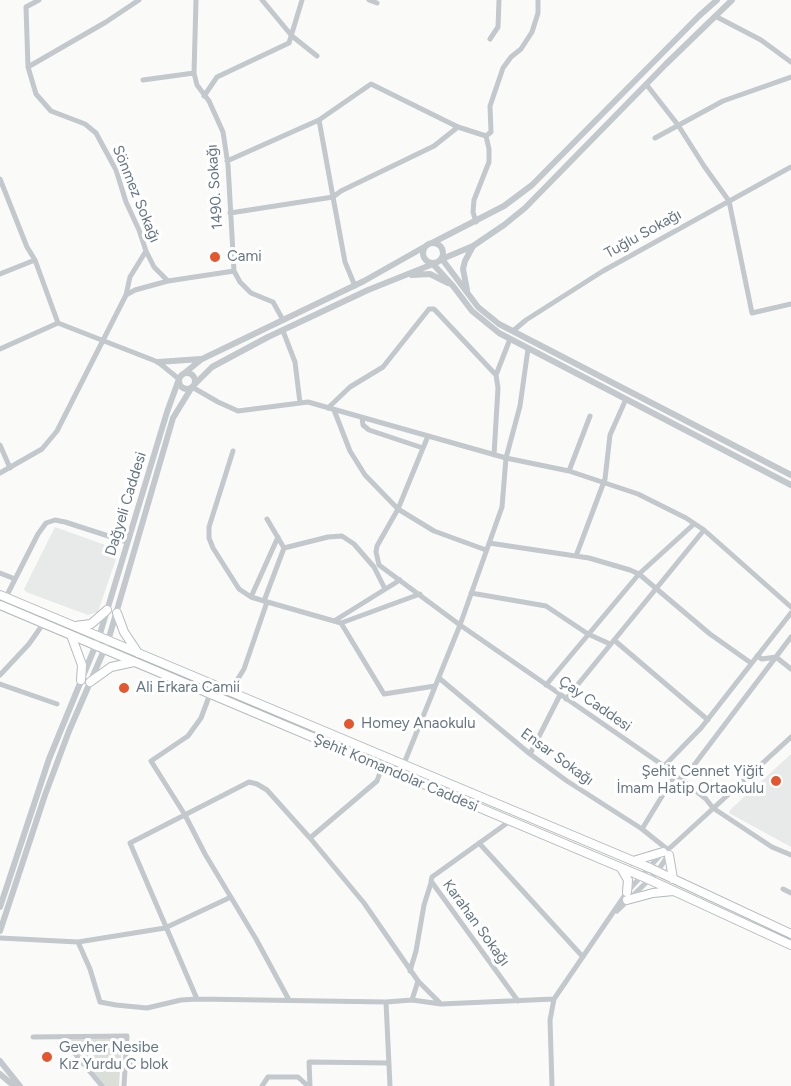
<!DOCTYPE html>
<meta charset="utf-8">
<style>
body{margin:0}
canvas{display:block;background:#fafaf8}
</style>
<canvas width="791" height="1086"></canvas>
<script>
const ctx = document.querySelector('canvas').getContext('2d');
ctx.lineJoin = 'round';
function fill(path, color) { ctx.fillStyle = color; ctx.fill(path, 'evenodd'); }
const toPath = rows => new Path2D(rows.map(r => 'M' + r).join(''));
function trace(path, color, width, dash) { ctx.strokeStyle = color; ctx.lineWidth = width; ctx.lineCap = dash ? 'butt' : 'round'; ctx.setLineDash(dash || []); ctx.stroke(path); }
function write(font, color, halo, rows, align = 'center') {
  ctx.font = font + ' Figtree,sans-serif'; ctx.lineWidth = 6; ctx.setLineDash([]); ctx.textBaseline = 'middle'; ctx.strokeStyle = halo; ctx.fillStyle = color; for (const [text, x, y, turn = 0] of rows) {
    ctx.save(); ctx.translate(x, y); ctx.rotate((+turn || 0) * Math.PI / 180); ctx.textAlign = isNaN(turn) ? turn : align; if (halo) ctx.strokeText(text, 0, 0); ctx.fillText(text, 0, 0); ctx.restore();
  }
}
fill(toPath([
 [55,527,119,550,98,612,88,615,26,592,24,589],
 [791,754,791,847,729,813,731,809]
]), '#e8e9e9');
fill(toPath([
 [122,1038,119,1086,104,1086,64,1039]
]), '#dadfd7');
const primary = toPath([
 [0,595,650,868,791,934],
 [0,605,648,879,791,945],
 [117,613,124,632,138,653],
 [75,626,91,624,107,610],
 [71,635,82,665,81,680],
 [90,682,111,667,134,662],
 [669,855,673,879],
 [633,861,663,852],
 [621,868,628,880,627,892],
 [627,900,653,893,673,891]
]);
trace(primary, '#b5babe', 10);
trace(toPath([
 [39,0,26,7,28,67,36,94,51,111,85,124,96,133,116,170,126,202,139,230,146,251,154,267,168,281],
 [196,0,194,73,197,85,209,101,223,132,228,165,234,271,240,282,251,293,273,302,283,320],
 [262,0,292,36,317,56],
 [369,0,377,3],
 [715,16,761,40,791,62],
 [490,39,498,27,499,0],
 [28,67,106,22,139,0],
 [143,80,194,73],
 [646,84,678,125,704,166,729,201,752,313,791,304],
 [204,96,217,77,289,43,302,0],
 [319,120,333,197,341,191,434,146,458,127],
 [655,138,723,101,791,77],
 [227,161,319,120,371,84,458,127,486,136],
 [0,179,27,247,35,260,58,323],
 [230,213,333,197,345,262,355,286],
 [476,222,473,212,474,200,489,162,489,149,486,136,491,132,490,106,503,68,511,57,521,49,532,32,538,13,538,0],
 [0,274,35,260],
 [126,295,130,277,146,251],
 [58,323,158,362,179,379],
 [283,331,295,362,300,403],
 [513,331,526,320,603,271,791,167],
 [0,349,58,323],
 [192,387,218,402,238,411,308,402,506,458,569,471,638,494,686,518,704,530,791,607],
 [328,408,350,387,383,367,429,309,434,309,496,375],
 [334,410,350,451,365,475,398,509,377,546,376,552,379,565,460,625,664,766,706,799,713,808,772,847,791,855],
 [362,418,363,425,369,430,423,448],
 [428,436,398,509,434,531,486,550],
 [0,445,10,468],
 [233,451,209,527,209,538,213,548,239,589,251,597,264,601],
 [494,455,498,388,496,375,510,339],
 [569,471,590,416],
 [0,473,42,449,57,431,126,295,135,290,168,281,234,271],
 [267,519,284,548,264,601,341,623],
 [489,543,589,558,630,570,639,574,710,634,751,663],
 [284,548,328,537,342,536,354,544,374,567,385,589],
 [576,556,605,479,610,435,626,399],
 [0,573,15,579],
 [471,593,546,606,588,634,610,644],
 [420,594,341,623,384,694,435,686],
 [6,597,38,534,46,523,55,520,65,522,127,542],
 [251,597,278,537],
 [334,621,400,580],
 [614,640,708,720],
 [757,656,762,659,776,657,791,669],
 [0,675,29,644,43,624],
 [439,678,530,754,567,781,642,829,667,849],
 [0,684,57,704],
 [546,685,639,574,694,524],
 [229,693,244,669,267,602],
 [210,694,201,718,188,736,151,761,185,815,205,854,256,939,289,1000],
 [566,699,704,530],
 [530,754,560,695],
 [403,766,460,625,502,507,506,458,520,406,528,349],
 [664,766,701,728,791,613],
 [382,767,377,781,310,838,364,903,418,981,440,1003],
 [682,781,791,637],
 [510,821,432,877,431,881,518,1001],
 [642,829,675,775],
 [479,843,583,957],
 [783,889,791,893],
 [617,911,657,872,669,854],
 [0,938,78,942,165,928,231,897],
 [78,942,90,969,100,1002,116,1005,147,1008,181,1000,197,999,386,1002,412,1000,441,1004,554,999,550,1020,552,1086],
 [410,971,416,951,424,905,431,883],
 [197,999,130,843,249,782,257,784,267,790,310,838],
 [554,999,627,892,663,852,671,847,791,737],
 [412,1000,418,981],
 [386,1002,390,1086],
 [33,1037,127,1036,124,1086],
 [62,1038,102,1086],
 [125,1063,150,1065],
 [262,1086,268,1077,298,1077,308,1086],
 [310,1086,309,1062,389,1063]
]), '#c3c8cc', 5);
trace(toPath([
 [732,0,666,64,525,208,504,225,473,246,442,259,478,307,499,324,791,475],
 '423 253a10 10 0 1 1 20 0a10 10 0 1 1-20 0Z',
 [432,243,504,206,532,185,699,16,717,0],
 [412,275,430,274,448,283],
 [467,290,463,269,465,261,473,246],
 [158,362,201,359],
 '179 381a8 8 0 1 1 16 0a8 8 0 1 1-16 0Z',
 [182,375,202,359,364,281,426,246],
 [194,385,212,367,268,337,368,290,433,264,453,286,472,311,499,333,791,485],
 [0,907,49,759,99,637,167,412,179,379],
 [0,931,45,795,69,731,108,641,173,418,192,387],
 [0,1061,20,1086],
 [0,1074,14,1086]
]), '#c3c8cc', 6);
trace(primary, '#fff', 8);
for (const [x, y, r, color] of [
 [215,257,6,"#e4572e"],
 [124,688,6,"#e4572e"],
 [349,724,6,"#e4572e"],
 [776,781,6,"#e4572e"],
 [47,1057,6,"#e4572e"]
]) { const dot = new Path2D(); dot.arc(x, y, r, 0, 2 * Math.PI); ctx.fillStyle = color; ctx.fill(dot); trace(dot, '#fff', 2); }
write('15px', '#657683', '#fff', [
 ["1490. Sokağı",215,187,-94],
 ["Sönmez Sokağı",136,194,68],
 ["Tuğlu Sokağı",643,234,-29],
 ["Dağyeli Caddesi",126,504,-73],
 ["Çay Caddesi",595,704,35],
 ["Ensar Sokağı",557,757,36],
 ["Şehit Komandolar Caddesi",396,773,23],
 ["Karahan Sokağı",476,923,54]
]);
write('15px', '#657683', '#fff', [
 ["Cami",227,257],
 ["Ali Erkara Camii",136,688],
 ["Homey Anaokulu",361,724],
 ["Şehit Cennet Yiğit",764,772,"right"],
 ["İmam Hatip Ortaokulu",764,789,"right"],
 ["Gevher Nesibe",59,1048],
 ["Kız Yurdu C blok",59,1065]
], 'left');
</script>
